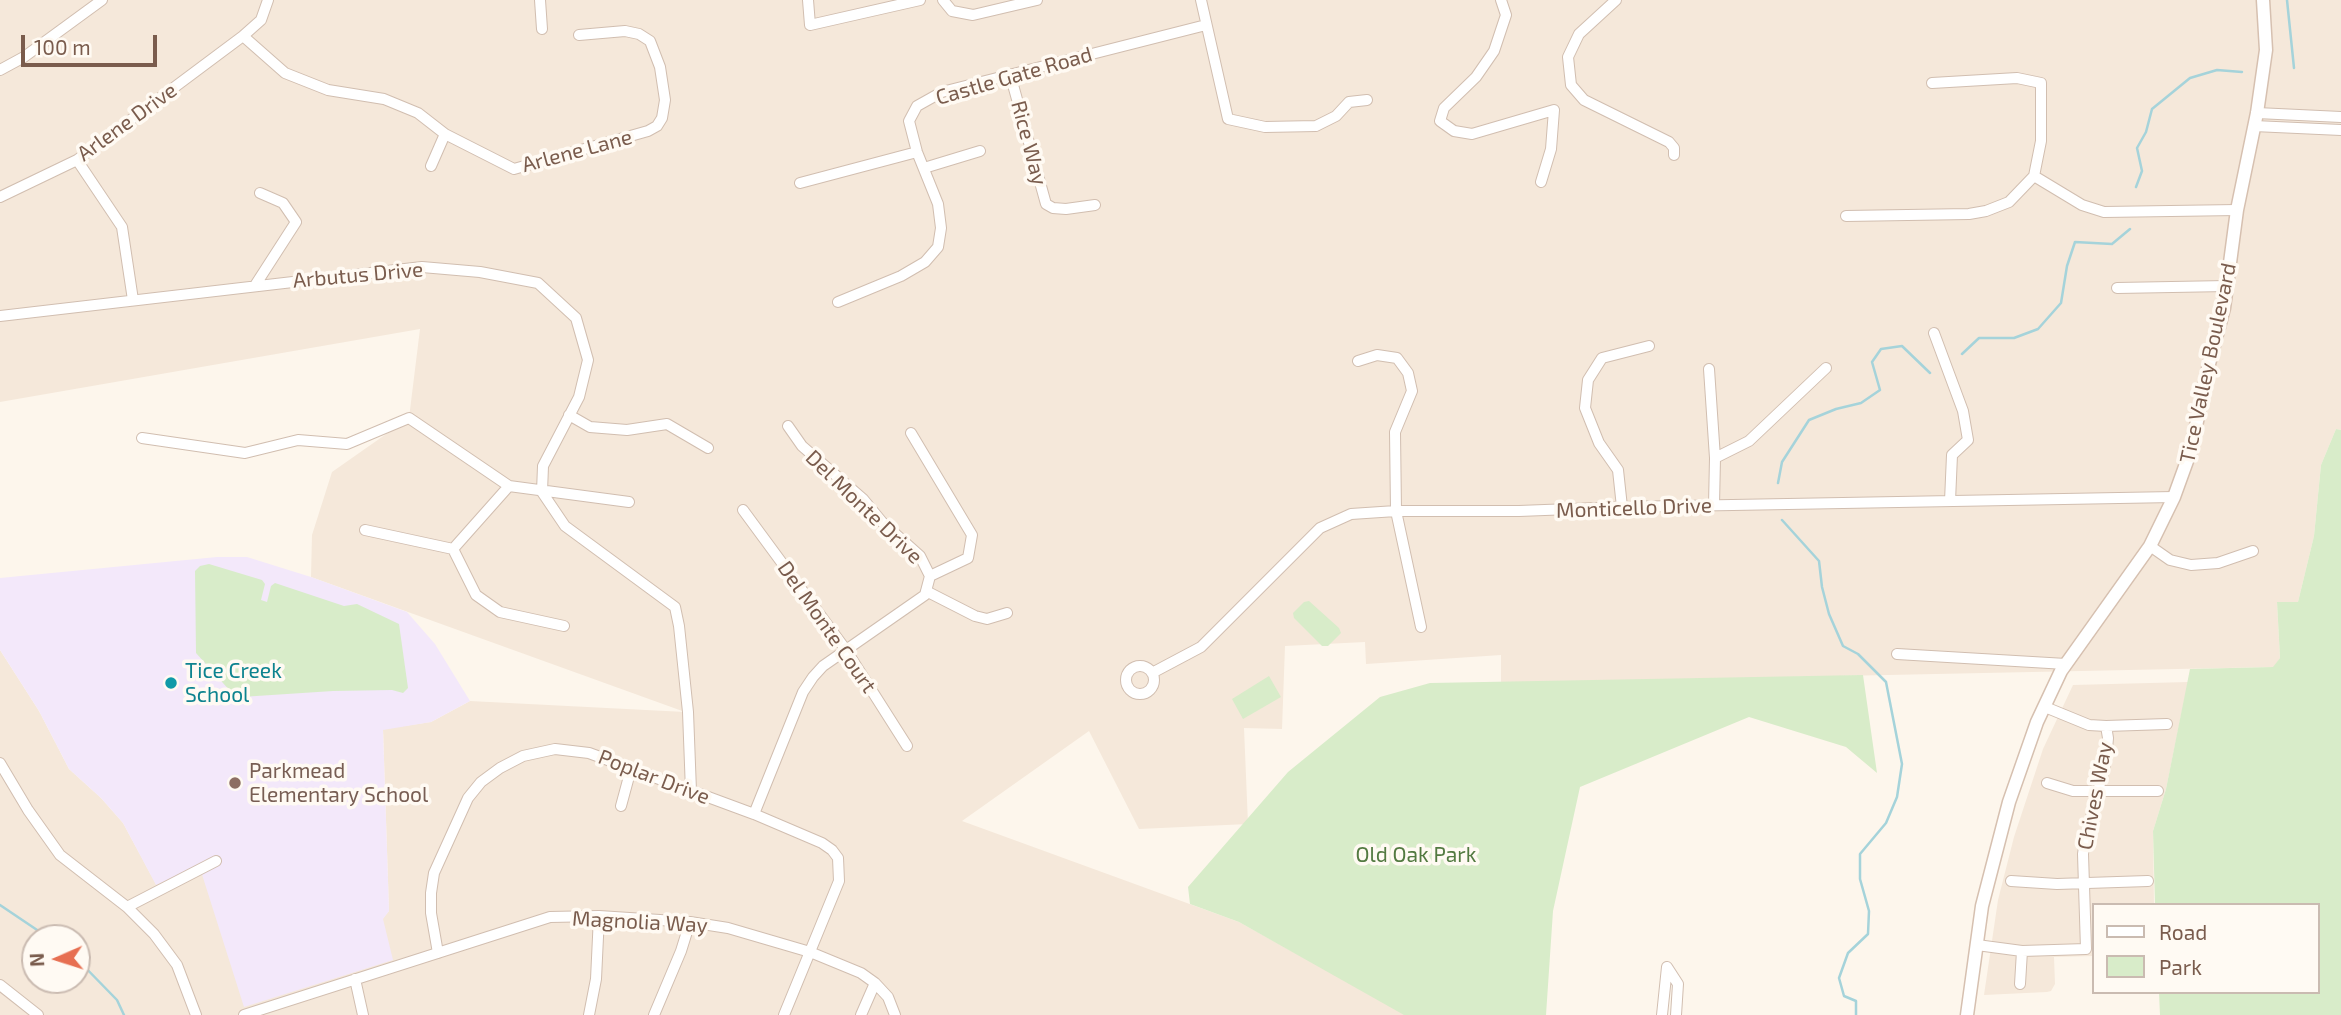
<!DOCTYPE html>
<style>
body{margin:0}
#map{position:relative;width:2341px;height:1015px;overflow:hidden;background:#fdf6ec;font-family:"Exo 2",sans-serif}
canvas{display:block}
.legend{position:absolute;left:2092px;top:903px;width:228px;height:91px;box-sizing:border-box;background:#fffaf3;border:2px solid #cabbb1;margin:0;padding:9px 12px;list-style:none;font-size:21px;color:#7a5c4d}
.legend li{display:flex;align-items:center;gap:14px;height:35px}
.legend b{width:35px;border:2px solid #cabbb1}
.north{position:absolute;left:21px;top:924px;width:70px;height:70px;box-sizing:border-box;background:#fffaf3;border:2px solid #cabbb1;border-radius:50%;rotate:267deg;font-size:19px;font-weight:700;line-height:28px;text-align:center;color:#7a5c4d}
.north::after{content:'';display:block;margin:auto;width:24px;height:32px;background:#e76f51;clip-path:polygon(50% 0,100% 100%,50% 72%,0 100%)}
.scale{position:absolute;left:21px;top:35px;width:136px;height:32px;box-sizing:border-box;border:4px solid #7a5c4d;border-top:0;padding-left:9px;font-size:21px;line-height:24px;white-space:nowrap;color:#7a5c4d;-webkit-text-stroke:5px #fffaf3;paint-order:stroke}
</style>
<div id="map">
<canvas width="2341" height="1015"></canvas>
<ul class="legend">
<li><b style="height:9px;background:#fff"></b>Road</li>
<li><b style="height:19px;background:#d8ecc9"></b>Park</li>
</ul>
<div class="north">N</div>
<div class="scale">100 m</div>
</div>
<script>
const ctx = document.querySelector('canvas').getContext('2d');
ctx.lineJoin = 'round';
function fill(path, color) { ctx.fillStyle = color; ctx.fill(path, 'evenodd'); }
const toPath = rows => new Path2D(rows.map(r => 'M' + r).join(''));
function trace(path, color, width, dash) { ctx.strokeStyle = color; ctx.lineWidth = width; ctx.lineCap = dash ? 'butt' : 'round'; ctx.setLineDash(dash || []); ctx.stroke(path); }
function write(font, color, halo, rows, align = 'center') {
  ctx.font = font + ' "Exo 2",sans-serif'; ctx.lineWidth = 7; ctx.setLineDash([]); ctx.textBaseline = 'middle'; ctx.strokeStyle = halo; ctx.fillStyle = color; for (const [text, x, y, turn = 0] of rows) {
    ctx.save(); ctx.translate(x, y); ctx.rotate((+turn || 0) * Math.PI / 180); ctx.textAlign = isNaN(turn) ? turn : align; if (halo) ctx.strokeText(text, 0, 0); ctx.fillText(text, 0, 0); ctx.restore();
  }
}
fill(toPath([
 [0,0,2341,0,2341,430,2336,429,2321,465,2314,536,2298,602,2277,603,2280,658,2274,667,1501,683,1501,655,1366,664,1365,642,1285,646,1282,729,1244,728,1248,824,1139,829,1089,731,962,821,1239,922,1408,1015,0,1015,0,650,39,711,69,769,101,798,123,823,156,884,199,864,383,918,389,911,383,729,431,722,470,701,685,712,311,577,312,535,332,472,409,418,420,329,0,402],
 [35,938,77,938,77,980,35,980],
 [2188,682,2166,789,2153,831,2154,905,2094,905,2094,956,2054,957,2055,984,2051,991,2047,992,1984,995,1998,900,2014,837,2043,749,2073,685]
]), '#f5e8da');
fill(toPath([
 [217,557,247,557,311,577,407,612,435,644,470,701,431,722,383,730,389,911,383,919,393,960,244,1007,199,865,156,885,123,823,101,798,69,769,39,711,0,650,0,578]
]), '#f3e8fa');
fill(toPath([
 [2336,429,2341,430,2341,1015,2160,1015,2159,992,2318,992,2318,905,2155,905,2153,831,2166,789,2190,669,2273,667,2280,658,2277,602,2298,602,2314,536,2321,465],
 [209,564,262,580,265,584,261,600,267,602,271,586,275,583,344,606,357,604,399,624,408,688,403,693,392,690,333,691,241,697,238,693,232,693,196,653,195,571,200,566],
 [1309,601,1339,628,1341,633,1328,646,1322,646,1294,618,1293,613,1304,602],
 [1863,675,1877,773,1846,747,1749,717,1580,787,1553,911,1546,1015,1404,1015,1239,922,1190,904,1188,887,1288,772,1380,697,1430,683],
 [1269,676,1281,697,1243,719,1232,699]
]), '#d8ecc9');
trace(toPath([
 [2287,0,2294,68],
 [2136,187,2142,171,2137,148,2146,132,2152,109,2190,78,2217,70,2242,72],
 [1962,354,1979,338,2014,338,2038,329,2061,303,2067,266,2075,242,2112,244,2130,229],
 [1778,483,1782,462,1809,420,1836,409,1861,403,1880,390,1872,362,1881,349,1902,346,1930,373],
 [1782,520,1819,561,1822,587,1829,614,1843,646,1858,654,1886,682,1902,764,1897,797,1886,823,1860,854,1860,879,1869,911,1868,934,1848,953,1839,978,1844,996,1856,1001,1856,1015],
 [0,905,49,938],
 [77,959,117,1000,124,1015]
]), '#a5d3da', 2.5);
const street = toPath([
 [540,0,542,29],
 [808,0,810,25,920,0],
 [943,0,952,11,973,15,1037,0],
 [1201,0,1228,119,1265,127,1316,126,1336,116,1349,102,1367,100],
 [1501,0,1506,15,1494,51,1476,77,1444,108,1440,121,1454,131,1472,134,1554,110,1551,149,1541,182],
 [1616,0,1579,34,1568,57,1571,85,1584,100,1669,142,1674,148,1674,155],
 [243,36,285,73,328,90,384,99,418,113,445,134,514,169,648,131,657,126,662,118,665,100,660,67,650,41,639,34,625,31,579,35],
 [0,70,24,57,102,0],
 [1010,74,1046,204,1053,208,1066,209,1095,205],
 [2257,113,2341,117],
 [2254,126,2341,130],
 [77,160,122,227,133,300],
 [431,166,445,134],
 [924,168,980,151],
 [2034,176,2082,205,2104,212,2237,210],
 [800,183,917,152],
 [0,197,77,160,243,36,261,20,268,0],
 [1846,216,1969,214,1986,211,2009,202,2034,176,2041,141,2041,83,2017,78,1932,83],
 [256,284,296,222,283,203,260,193],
 [2117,288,2227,286],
 [838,302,901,276,925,262,938,247,941,228,938,204,917,152,909,121,917,106,942,92,1206,25],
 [0,316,422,267,480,272,538,283,576,318,588,360,579,397,543,466,542,492,565,526,675,607,679,626,688,712,691,791],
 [1934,333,1963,411,1968,440,1952,455,1950,501],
 [1358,361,1377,355,1397,358,1408,373,1412,391,1395,432,1396,511,1421,627],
 [1709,369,1715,458],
 [569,415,590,427,627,430,667,424,708,448],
 [911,433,972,535,968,558,930,576],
 [142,438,245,453,298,440,347,444,409,418,509,486,629,502],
 [1714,505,1715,458,1749,441,1826,368],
 [1622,507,1618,470,1599,443,1585,408,1588,380,1602,358,1649,346],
 [743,510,846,650,907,746],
 [365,530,453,549],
 [2150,546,2170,560,2191,565,2218,563,2253,551],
 [453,549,476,595,500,612,564,626],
 [453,549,509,486],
 [926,591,975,616,987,619,1007,613],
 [1897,654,2066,664],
 '1126 680a14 14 0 1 1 28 0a14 14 0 1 1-28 0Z',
 [1152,673,1201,647,1320,528,1351,514,1396,511,1519,511,1622,507,2174,497],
 [2106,726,2167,724],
 [0,763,28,810,60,855,127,907,154,934,177,965,196,1015],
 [2047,783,2073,791,2158,791],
 [621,806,631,769],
 [754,814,803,692,813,677,823,666,925,595,930,576,920,556,882,522,863,499,802,446,788,426],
 [2011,881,2057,884,2148,881],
 [127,907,216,861],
 [1977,945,2022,951,2086,949,2083,854,2085,840,2106,761,2108,738,2106,726,2089,725,2045,707],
 [438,953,431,913,431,893,434,873,468,798,481,782,500,768,523,756,555,749,589,753,754,814,822,843,832,850,838,858,839,881,784,1015],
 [1667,967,1678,984,1676,1015],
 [355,979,363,1015],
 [2020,984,2022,951],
 [0,985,38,1015],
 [244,1015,550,917,599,916,690,922,728,928,810,952,861,973,875,983,888,997,895,1015],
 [589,1015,596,979,599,916],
 [654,1015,681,951,690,922],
 [861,1015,875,983],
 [1662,1015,1667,967]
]);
const secondary = toPath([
 [1967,1015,1982,906,2009,802,2037,722,2061,671,2150,546,2174,497,2191,450,2209,364,2224,308,2237,210,2257,113,2266,50,2263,0]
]);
trace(street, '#d1beb0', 12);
trace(secondary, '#d6c0b0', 15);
trace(street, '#fff', 10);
trace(secondary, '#fff', 12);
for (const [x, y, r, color] of [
 [171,683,7,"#0f9aa8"],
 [235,783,7,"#8d6e63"]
]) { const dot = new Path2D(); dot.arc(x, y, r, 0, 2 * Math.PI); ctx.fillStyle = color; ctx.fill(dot); trace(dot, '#fffaf3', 2.5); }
write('21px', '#7a5c4d', '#fffaf3', [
 ["Castle Gate Road",1014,76,-16],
 ["Arlene Drive",127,122,-36],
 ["Rice Way",1029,143,75],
 ["Arlene Lane",577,151,-15],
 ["Arbutus Drive",358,275,-5],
 ["Tice Valley Boulevard",2208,363,-78],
 ["Del Monte Drive",864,507,44],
 ["Monticello Drive",1634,508,-2],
 ["Del Monte Court",827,627,55],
 ["Poplar Drive",654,777,21],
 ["Chives Way",2095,796,-79],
 ["Magnolia Way",640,922,3]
]);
write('21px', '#0d838f', '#fffaf3', [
 ["Tice Creek",185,671],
 ["School",185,695]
], 'left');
write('21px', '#785e54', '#fffaf3', [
 ["Parkmead",249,771],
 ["Elementary School",249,795]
], 'left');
write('21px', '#537a41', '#fffaf3', [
 ["Old Oak Park",1416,855]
]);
</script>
